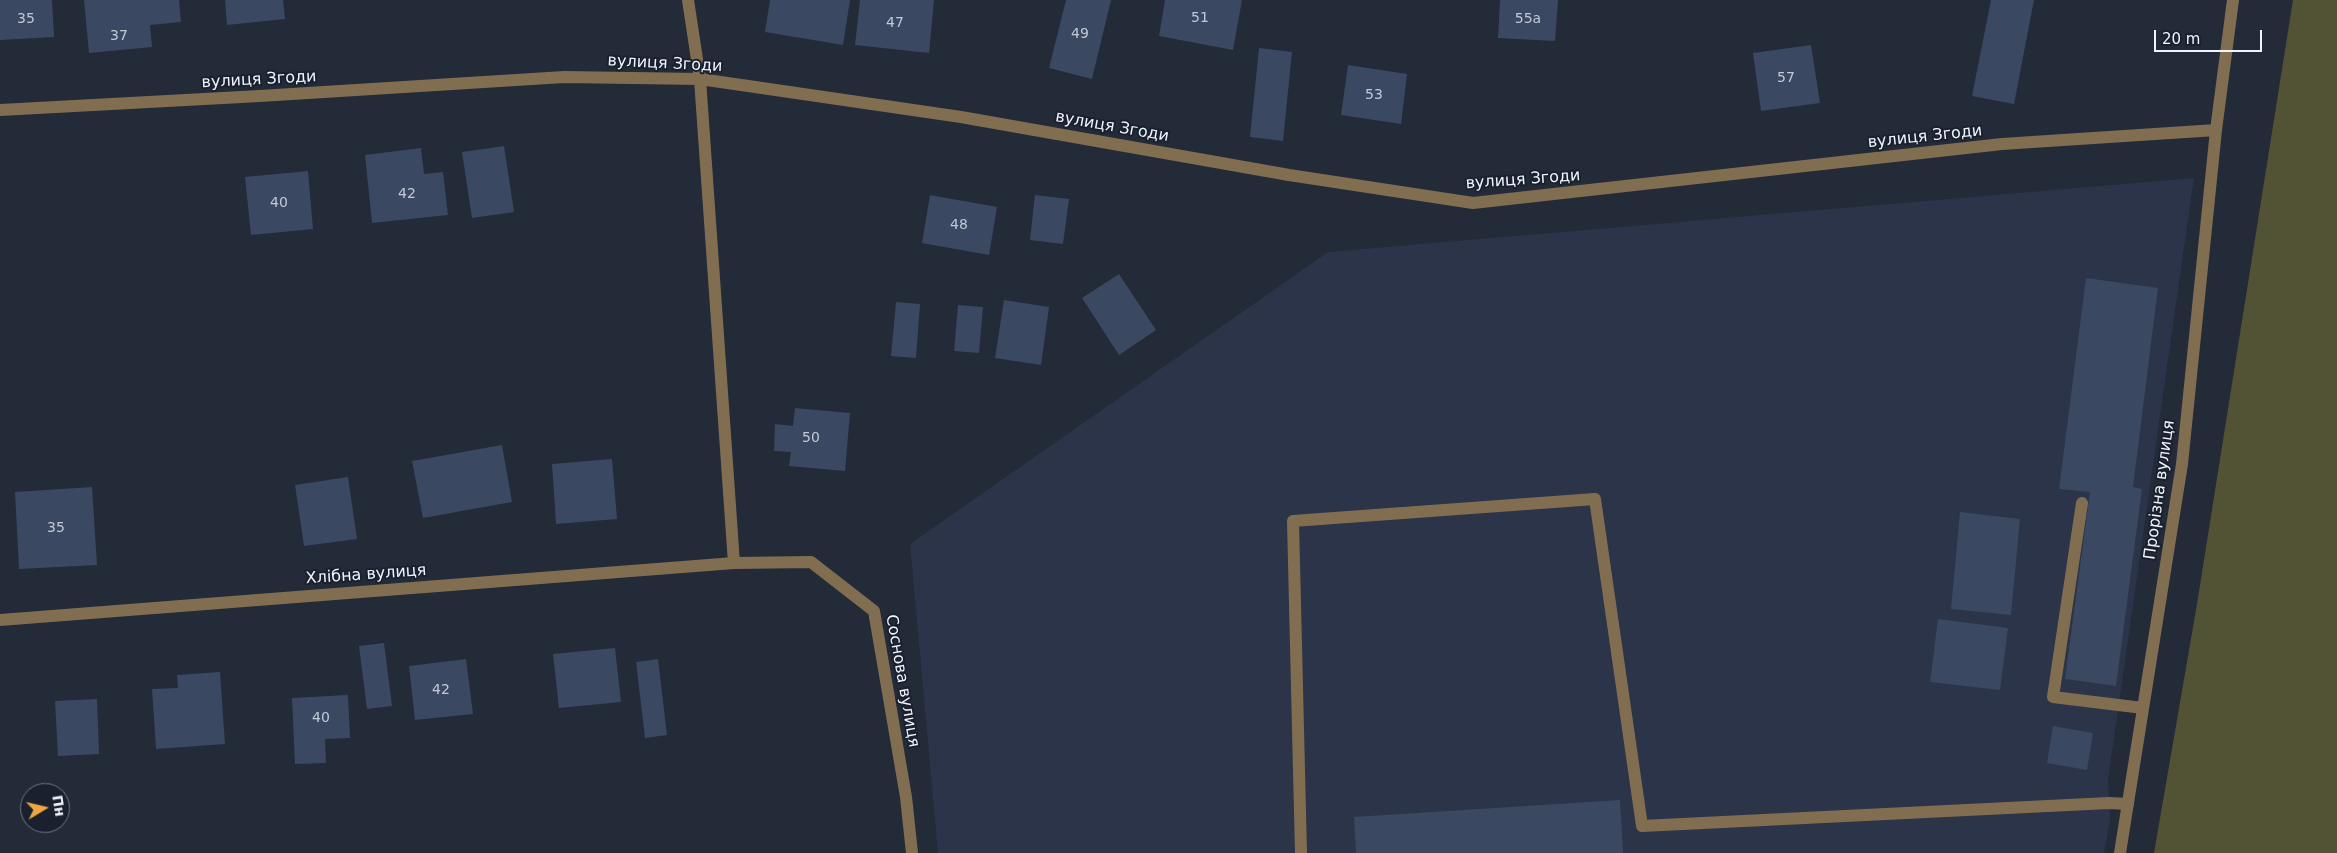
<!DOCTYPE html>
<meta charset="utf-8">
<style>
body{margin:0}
#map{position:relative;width:2337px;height:853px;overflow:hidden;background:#232a38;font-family:"DejaVu Sans",sans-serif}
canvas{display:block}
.north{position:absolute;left:20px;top:783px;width:50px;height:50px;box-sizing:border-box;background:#1a212e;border:1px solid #6f7581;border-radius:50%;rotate:81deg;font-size:14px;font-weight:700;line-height:20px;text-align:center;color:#eff4fd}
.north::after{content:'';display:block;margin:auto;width:18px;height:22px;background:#f1a640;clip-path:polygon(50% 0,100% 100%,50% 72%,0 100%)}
.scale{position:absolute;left:2154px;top:30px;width:108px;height:22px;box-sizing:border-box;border:2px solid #eff4fd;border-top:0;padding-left:6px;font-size:15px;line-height:18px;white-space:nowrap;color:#eff4fd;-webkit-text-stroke:4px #1a212e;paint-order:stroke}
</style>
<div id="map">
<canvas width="2337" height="853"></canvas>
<div class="north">Пн</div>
<div class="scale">20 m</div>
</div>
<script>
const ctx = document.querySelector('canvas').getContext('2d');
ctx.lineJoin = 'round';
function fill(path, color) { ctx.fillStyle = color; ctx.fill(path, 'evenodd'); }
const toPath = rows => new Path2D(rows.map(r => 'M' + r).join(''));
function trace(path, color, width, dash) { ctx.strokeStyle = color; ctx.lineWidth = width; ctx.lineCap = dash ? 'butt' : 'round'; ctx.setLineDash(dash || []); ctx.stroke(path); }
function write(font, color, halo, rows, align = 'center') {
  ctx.font = font + ' "DejaVu Sans",sans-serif'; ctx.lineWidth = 4; ctx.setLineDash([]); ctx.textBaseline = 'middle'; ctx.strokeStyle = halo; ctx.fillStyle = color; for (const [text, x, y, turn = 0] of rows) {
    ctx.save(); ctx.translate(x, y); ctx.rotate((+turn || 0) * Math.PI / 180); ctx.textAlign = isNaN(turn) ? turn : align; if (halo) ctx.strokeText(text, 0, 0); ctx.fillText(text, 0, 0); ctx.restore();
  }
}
fill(toPath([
 [2194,178,2108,780,2110,821,2104,853,938,853,910,544,1328,252]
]), '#2b3448');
fill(toPath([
 [2293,0,2337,0,2337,853,2154,853,2197,604]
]), '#525334');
fill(toPath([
 [0,0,52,0,54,37,0,40],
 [84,0,179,0,181,22,150,25,152,47,89,53],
 [225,0,283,0,285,19,227,25],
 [770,0,850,0,843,45,765,32],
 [860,0,934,0,929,53,855,45],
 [1066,0,1111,0,1092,79,1049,68],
 [1165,0,1242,0,1233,50,1159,36],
 [1500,0,1558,0,1555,41,1498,38],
 [1991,0,2034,0,2014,104,1972,96],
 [1811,45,1820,103,1761,111,1753,53],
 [1259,48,1292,52,1283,141,1250,137],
 [1348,65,1407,74,1401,124,1341,115],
 [504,146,514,212,472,218,462,152],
 [421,148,424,174,443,172,448,215,372,223,365,155],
 [308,171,313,229,251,235,245,177],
 [930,195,997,207,989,255,922,243],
 [1035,195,1069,199,1063,244,1030,240],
 [1119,274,1156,330,1119,355,1082,298],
 [2086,278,2158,288,2133,487,2142,489,2116,686,2065,679,2090,492,2059,489],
 [1004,300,1049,307,1041,365,995,358],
 [896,302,920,304,916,358,891,356],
 [958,305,983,307,979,353,954,351],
 [795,408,850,413,845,471,789,466,791,452,774,451,775,424,793,426],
 [502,445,512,502,423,518,412,461],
 [612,459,617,519,556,524,552,464],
 [348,477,357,539,304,546,295,485],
 [92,487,97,565,19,569,15,492],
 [1960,512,2020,519,2011,615,1951,609],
 [1938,619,2008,628,2000,690,1930,682],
 [384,643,392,706,367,709,359,646],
 [615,648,621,702,559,708,553,654],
 [466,659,473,714,415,720,409,666],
 [658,659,667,735,645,738,636,662],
 [220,672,225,744,156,749,152,689,178,688,177,675],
 [348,695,350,738,325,739,326,763,295,764,292,698],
 [97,699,99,754,58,756,55,701],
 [2053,726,2093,733,2087,770,2047,763],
 [1620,800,1623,853,1356,853,1354,817]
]), '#3b4862');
trace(toPath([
 [2082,503,2053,697,2143,708],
 [1301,853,1293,521,1595,499,1642,826,2109,803,2128,804]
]), '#816e51', 12);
trace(toPath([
 [688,0,700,79,734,563],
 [0,110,260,96,564,77,700,79,961,117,1289,175,1473,203,2002,144,2216,130],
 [0,620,734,563,811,562,874,611,906,797,912,853],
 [2120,853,2182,464,2216,130,2233,0]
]), '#816e51', 12);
write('14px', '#c2c9d6', null, [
 ["51",1200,18],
 ["35",26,19],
 ["55a",1528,19],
 ["47",895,23],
 ["49",1080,34],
 ["37",119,36],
 ["57",1786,78],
 ["53",1374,95],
 ["42",407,194],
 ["40",279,203],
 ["48",959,225],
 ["50",811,438],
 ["35",56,528],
 ["42",441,690],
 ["40",321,718]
]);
write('16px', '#eff4fd', '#1a212e', [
 ["вулиця Згоди",665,64,3],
 ["вулиця Згоди",259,80,-3],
 ["вулиця Згоди",1112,127,10],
 ["вулиця Згоди",1925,137,-6],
 ["вулиця Згоди",1523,180,-4],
 ["Прорізна вулиця",2160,490,-82],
 ["Хлібна вулиця",366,575,-4],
 ["Соснова вулиця",902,681,80]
]);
</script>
